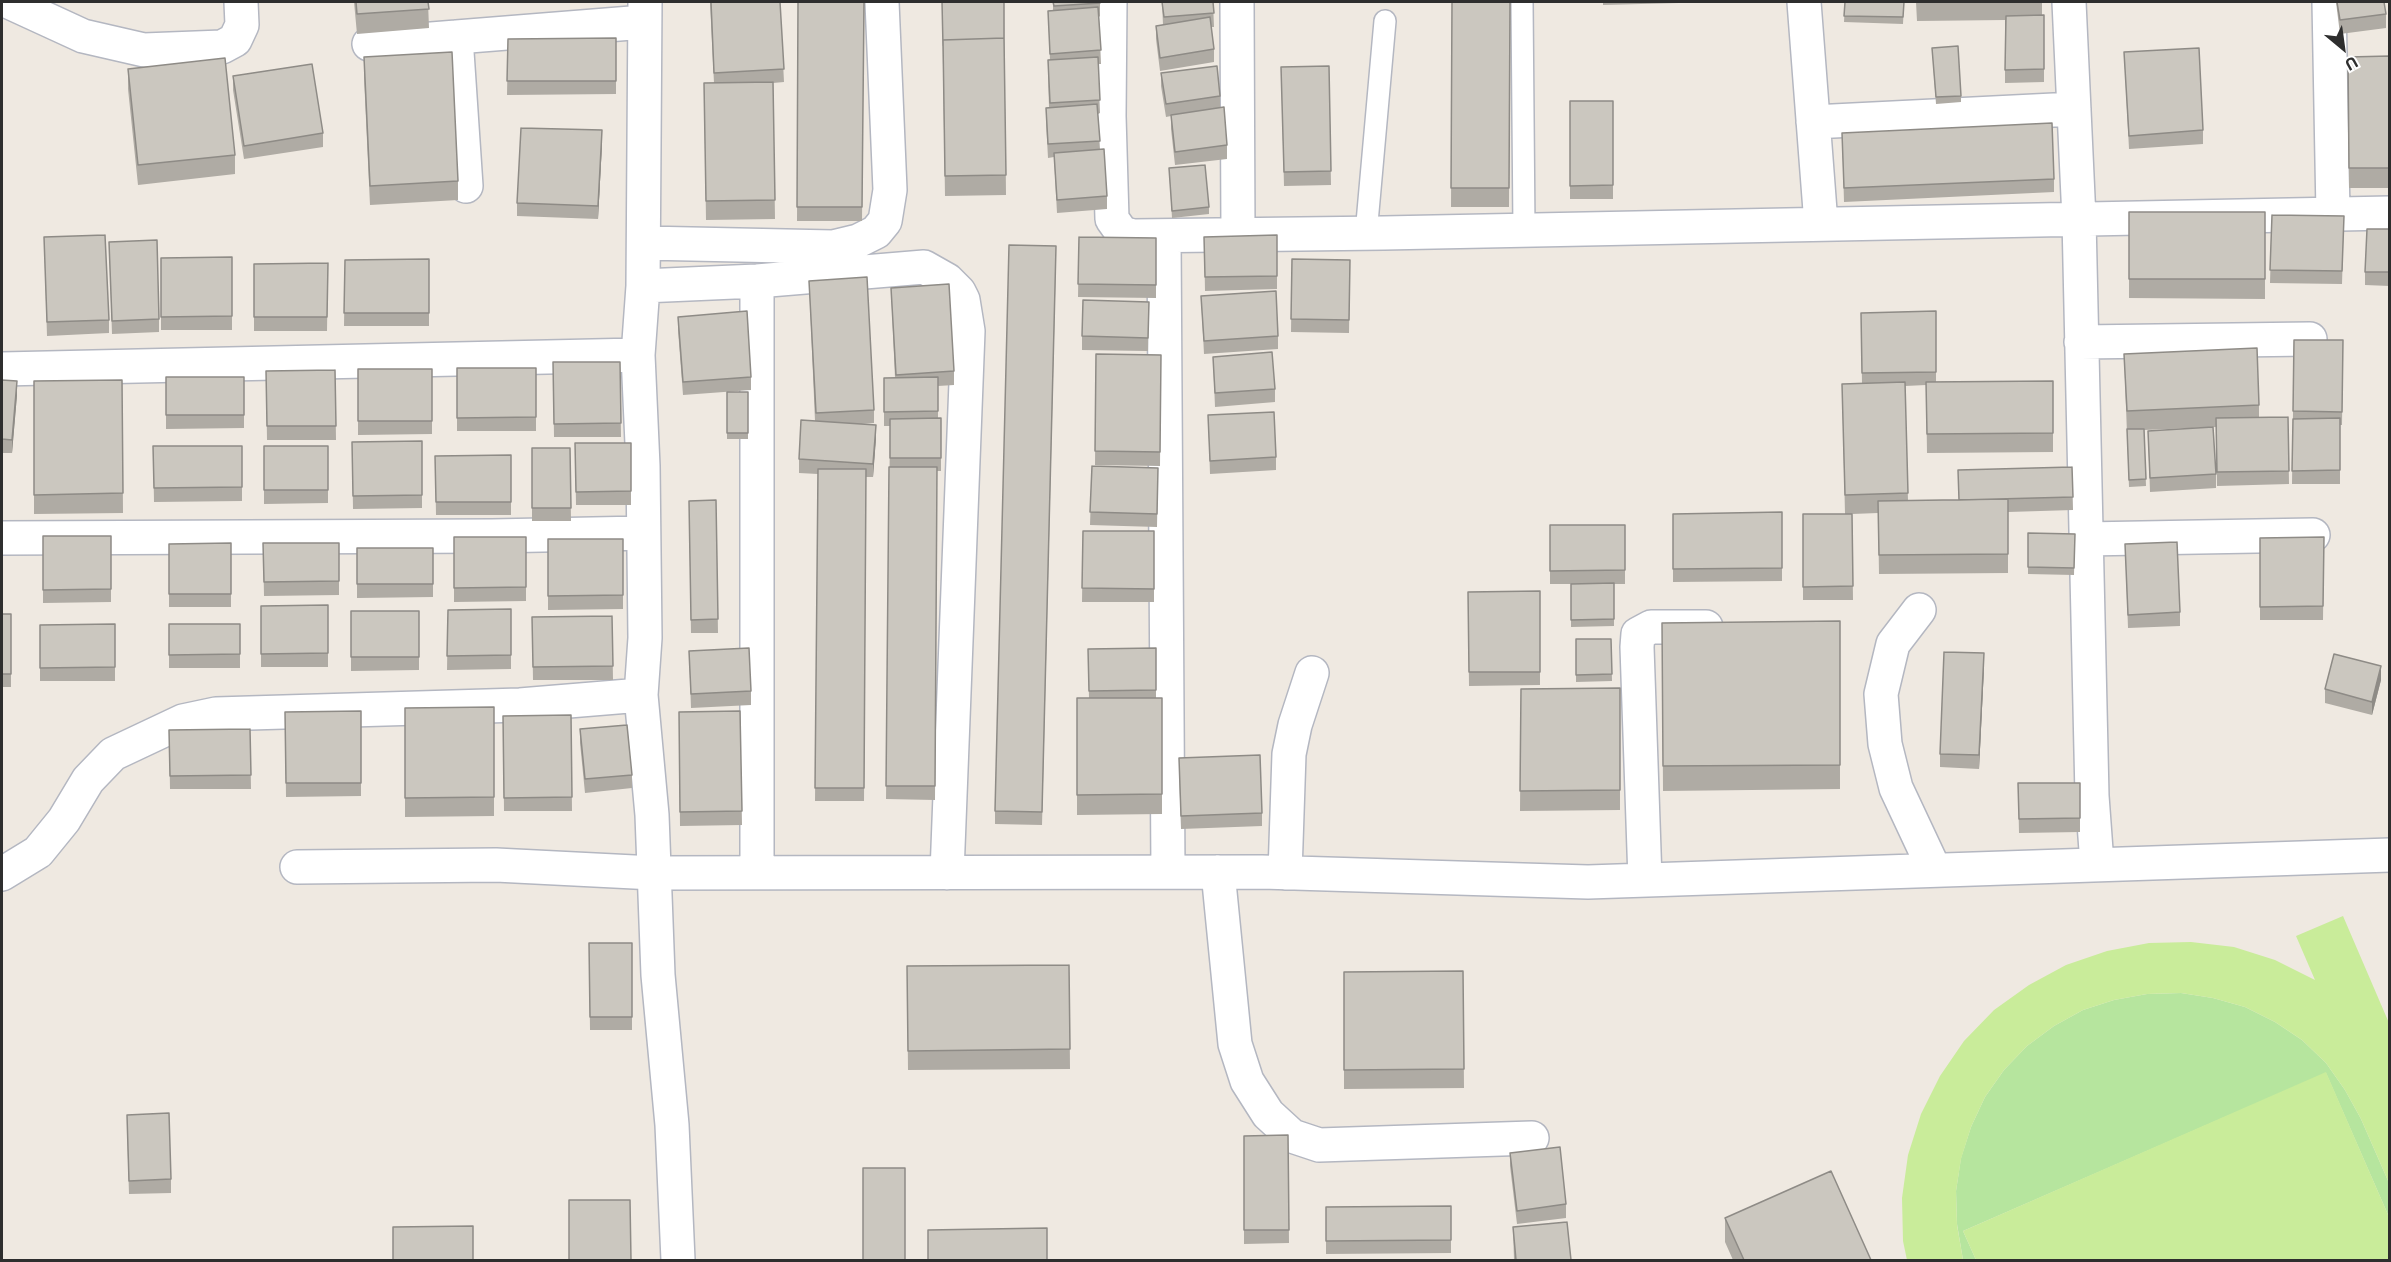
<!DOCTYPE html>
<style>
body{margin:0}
#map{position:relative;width:2391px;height:1262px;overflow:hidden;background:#efe9e1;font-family:"Open Sans",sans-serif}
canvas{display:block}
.frame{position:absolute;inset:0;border:3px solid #2e2e2e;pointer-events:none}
.north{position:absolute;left:2313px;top:18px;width:60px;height:60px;-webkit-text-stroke:4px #fff;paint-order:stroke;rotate:151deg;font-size:16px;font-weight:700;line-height:24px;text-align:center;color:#2e2e2e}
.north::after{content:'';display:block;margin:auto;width:21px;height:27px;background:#2e2e2e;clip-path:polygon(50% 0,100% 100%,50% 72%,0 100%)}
</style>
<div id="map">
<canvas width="2391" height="1262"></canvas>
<div class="frame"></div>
<div class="north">U</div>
</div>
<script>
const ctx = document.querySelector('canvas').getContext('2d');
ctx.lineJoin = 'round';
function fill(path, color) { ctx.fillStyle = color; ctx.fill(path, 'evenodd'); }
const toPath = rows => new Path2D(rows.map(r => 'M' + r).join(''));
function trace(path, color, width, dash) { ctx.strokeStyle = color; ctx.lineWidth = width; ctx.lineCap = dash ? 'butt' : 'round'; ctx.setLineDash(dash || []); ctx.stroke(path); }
fill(toPath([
 [2181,993,2213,998,2245,1007,2275,1022,2302,1040,2326,1063,2345,1090,2361,1119,2389,1183,2389,1217,2326,1073,1963,1231,1976,1260,1963,1260,1957,1224,1956,1191,1961,1158,1971,1127,1985,1097,2004,1070,2027,1046,2054,1026,2083,1010,2114,1000,2147,994]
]), '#b6e59e');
fill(toPath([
 [2343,916,2389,1023,2389,1183,2361,1119,2345,1090,2326,1063,2302,1040,2275,1022,2245,1007,2213,998,2181,993,2147,994,2114,1000,2083,1010,2054,1026,2027,1046,2004,1070,1985,1097,1971,1127,1961,1159,1956,1191,1957,1225,1963,1260,1907,1260,1903,1241,1902,1198,1908,1155,1921,1114,1940,1076,1964,1041,1994,1010,2029,985,2066,965,2107,951,2149,943,2191,942,2234,947,2275,960,2315,980,2296,936],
 [2326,1072,2389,1217,2389,1260,1976,1260,1963,1231]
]), '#c9ec9a');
const service = toPath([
 [1522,2,1524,230],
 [1366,234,1385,21]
]);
const minor = toPath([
 [9,2,83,36,144,50,222,47,235,40,242,25,241,2],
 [645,2,643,286,638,355,643,466,645,638,641,695,652,815,658,975,672,1125,678,1260],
 [1110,2,1109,116,1112,219,1122,233,1133,236,1384,233,2390,213],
 [1237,2,1238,235],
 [1804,2,1821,224],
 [2069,2,2079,219,2092,796,2097,864],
 [2329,2,2333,214],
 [456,37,466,186],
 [369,44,644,22],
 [1813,122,2074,109],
 [1164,237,1168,872],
 [644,243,833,247,858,241,876,232,885,221,890,190,882,2],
 [757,281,757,873],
 [643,286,757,281,924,267,947,280,959,292,963,300,968,331,947,873],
 [2081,342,2310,339],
 [2,369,638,355],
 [2,538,492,536,643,533],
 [2085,539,2313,535],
 [1919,610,1893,644,1881,694,1885,744,1896,788,1934,869],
 [297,867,496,865,654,873,1262,872,1588,882,2390,855],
 [1218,872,1235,1044,1247,1081,1268,1114,1292,1136,1319,1145,1532,1138],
 [1285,873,1289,754,1295,725,1312,673],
 [2,874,38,852,64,820,88,780,113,754,183,721,216,714,520,705,641,695],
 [1645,880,1637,647,1638,634,1651,627,1706,627]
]);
trace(service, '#b4b7c1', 24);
trace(minor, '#b4b7c1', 36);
trace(service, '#fff', 21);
trace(minor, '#fff', 33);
fill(toPath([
 [354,2,428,2,429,28,357,34],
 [710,2,780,2,784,82,773,83,775,219,706,220,704,83,714,83],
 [798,2,864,2,862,221,797,221],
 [942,2,1004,2,1006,195,945,196],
 [1053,2,1100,2,1100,16,1099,17,1101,64,1098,64,1100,113,1098,114,1100,150,1107,196,1107,209,1057,213,1054,157,1048,158,1046,121,1046,108,1049,107,1048,74,1048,60,1050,60,1048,11,1053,10],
 [1162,2,1213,2,1214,27,1211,27,1214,49,1214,62,1160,71,1156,39,1156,26,1163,25],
 [1452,2,1510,2,1509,207,1451,207],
 [1603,2,1679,2,1679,3,1603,5],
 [1845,2,1904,2,1903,24,1844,22],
 [1916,2,2042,2,2042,15,2044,15,2044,82,2005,83,2005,20,1917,21],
 [2336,2,2384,2,2386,14,2386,28,2340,34],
 [616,38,616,94,507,95,508,39],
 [1932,48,1961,96,1961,102,1936,104],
 [2124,52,2203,130,2203,144,2129,149],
 [2390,56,2390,188,2349,188,2348,57],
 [364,57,458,181,458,200,370,205,364,77],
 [1329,66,1331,185,1284,186,1281,67],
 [128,69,235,155,235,174,138,185,128,89],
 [1161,73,1220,96,1220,107,1227,145,1227,159,1175,165,1171,129,1171,116,1166,117,1161,86],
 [233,76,323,133,323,147,244,159,233,90],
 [1570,101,1613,101,1613,199,1570,199],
 [1842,133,2054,179,2054,192,1844,202],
 [602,144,598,219,517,216,517,203],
 [1169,168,1209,207,1209,214,1172,218],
 [2129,212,2265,212,2265,299,2129,298],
 [2272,215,2344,216,2342,284,2270,283],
 [2390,229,2390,286,2365,285,2365,272],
 [1277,235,1277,289,1205,291,1204,237],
 [44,237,109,320,109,333,47,336],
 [1079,237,1156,238,1156,298,1078,297],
 [109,242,159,319,159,332,112,334],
 [232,257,232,330,161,330,161,258],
 [429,259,429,326,344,326,345,260],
 [1056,259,1042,825,995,824,995,811],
 [1292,259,1350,260,1349,333,1291,332],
 [328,263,327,331,254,331,254,264],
 [809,281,874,410,874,423,861,424,876,438,873,477,866,477,864,801,815,801,818,474,799,473,799,459,815,421],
 [891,288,954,371,954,385,938,386,938,418,941,418,941,471,937,471,935,800,886,799,890,426,884,426,884,378,895,378],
 [1201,296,1278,336,1278,349,1204,354],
 [1149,302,1148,351,1082,350,1082,336],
 [1936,311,1936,382,2053,381,2053,452,1927,453,1926,385,1905,386,1908,501,1959,500,2072,467,2073,510,2008,512,2008,573,1879,574,1878,513,1852,514,1853,600,1803,600,1803,514,1845,514,1842,384,1862,384,1861,313],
 [678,317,751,377,751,390,683,395,678,330],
 [2294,340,2343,340,2342,425,2340,425,2340,484,2292,484],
 [1096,354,1161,355,1160,466,1095,465],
 [2124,354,2259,405,2259,417,2288,417,2289,484,2217,486,2216,427,2144,430,2146,486,2129,487],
 [1213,357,1275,389,1275,402,1215,407],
 [553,362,620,362,621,437,554,437],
 [457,368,536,368,536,431,457,431],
 [358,369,432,369,432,434,358,435],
 [335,370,336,440,267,440,266,371],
 [166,377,244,377,244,428,166,429],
 [2,380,17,395,12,453,2,453],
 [122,380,123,513,34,514,34,381],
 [727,392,748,392,748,439,727,439],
 [1208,415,1276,457,1276,470,1210,474],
 [2148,431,2216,474,2216,488,2150,492],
 [422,441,422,508,353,509,352,442],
 [575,443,631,443,631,505,576,505],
 [153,446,242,446,242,501,154,502],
 [264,446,328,446,328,503,264,504],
 [532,448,570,448,571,521,532,521],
 [511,455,511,515,436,515,435,456],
 [1092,466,1158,468,1157,527,1090,525],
 [716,500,718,633,691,633,689,501],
 [1782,512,1782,581,1673,582,1673,514],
 [1550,525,1625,525,1625,584,1614,584,1614,626,1571,627,1571,584,1550,584],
 [1083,531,1154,531,1154,602,1082,602],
 [2028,533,2075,534,2074,575,2028,574],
 [43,536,111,536,111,602,43,603],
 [454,537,526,537,526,601,454,602],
 [2324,537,2323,620,2260,620,2260,538],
 [548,539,623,539,623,609,548,610],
 [231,543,231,607,169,607,169,544],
 [263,543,339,543,339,595,264,596],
 [2125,544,2180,612,2180,626,2128,628],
 [357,548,433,548,433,597,357,598],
 [1540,591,1540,685,1469,686,1468,592],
 [328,605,328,667,261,667,261,606],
 [511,609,511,669,447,670,448,610],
 [351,611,419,611,419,670,351,671],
 [2,614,11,614,11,687,2,687],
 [612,616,613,680,533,680,532,617],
 [1840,621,1840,789,1663,791,1662,623],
 [115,624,115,681,40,681,40,625],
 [169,624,240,624,240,668,169,668],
 [1576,639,1611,639,1612,681,1576,682],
 [1156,648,1156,698,1162,698,1162,814,1077,815,1077,698,1089,698,1088,649],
 [689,651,751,691,751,705,691,708],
 [1984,667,1979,769,1940,767,1940,754],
 [2381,680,2372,715,2325,703,2325,689],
 [1620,688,1620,810,1520,811,1521,689],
 [494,707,494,816,405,817,405,708],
 [361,711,361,796,286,797,285,712],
 [740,711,742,825,680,826,679,712],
 [571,715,572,811,504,811,503,716],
 [250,729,251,789,170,789,169,730],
 [580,729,632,775,632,788,585,793,580,743],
 [1179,771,1262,813,1262,826,1181,829],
 [2018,783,2080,783,2080,832,2019,833],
 [589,943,632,943,632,1030,590,1030],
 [1069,965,1070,1069,908,1070,907,966],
 [1463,971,1464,1088,1344,1089,1344,972],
 [127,1128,171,1179,171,1193,129,1194],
 [1288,1135,1289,1243,1244,1244,1244,1136],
 [1510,1153,1566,1204,1566,1218,1517,1224,1510,1166],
 [1451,1206,1451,1253,1326,1254,1326,1207],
 [1725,1218,1871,1260,1733,1260,1725,1242],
 [1513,1227,1571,1260,1514,1260]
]), '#afaba4');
fill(toPath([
 [602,130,602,144,598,219,598,206],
 [17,381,17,395,12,453,12,440],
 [876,425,876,438,873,477,873,464],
 [1984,653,1984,667,1979,769,1979,755],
 [2381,666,2381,680,2372,715,2372,702]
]), '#8e8b86');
const building = toPath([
 [356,2,428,2,429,9,357,14,356,2],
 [711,2,780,2,784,69,714,73,711,2],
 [798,2,864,2,862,207,797,207,798,2],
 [942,2,1004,2,1004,38,943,40,943,46,942,2],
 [1053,2,1100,2,1100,3,1054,6,1053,2],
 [1162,2,1213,2,1214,13,1164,17,1162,2],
 [1452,2,1510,2,1509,188,1451,188,1452,2],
 [1845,2,1904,2,1903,17,1844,16,1845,2],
 [2337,2,2384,2,2386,14,2340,20,2337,2],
 [1098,7,1101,50,1050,54,1048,11,1098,7],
 [2044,15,2044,69,2005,70,2006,16,2044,15],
 [1210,17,1214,49,1160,58,1156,26,1210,17],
 [616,38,616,81,507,81,508,39,616,38],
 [1004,38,1006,175,945,176,943,40,1004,38],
 [1958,46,1961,96,1936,97,1932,48,1958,46],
 [2199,48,2203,130,2129,136,2124,52,2199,48],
 [452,52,458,181,370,186,364,57,452,52],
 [2390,56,2390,168,2349,168,2348,57,2390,56],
 [1098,57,1100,100,1050,103,1048,60,1098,57],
 [225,58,235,155,138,165,128,69,225,58],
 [312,64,323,133,244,146,233,76,312,64],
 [1217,66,1220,96,1166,104,1161,73,1217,66],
 [1329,66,1331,171,1284,172,1281,67,1329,66],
 [773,82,775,200,706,201,704,83,773,82],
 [1570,101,1613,101,1613,185,1570,186,1570,101],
 [1097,104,1100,141,1048,144,1046,108,1097,104],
 [1224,107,1227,145,1175,152,1171,115,1224,107],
 [2052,123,2054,179,1844,188,1842,133,2052,123],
 [521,128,602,130,598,206,517,203,521,128],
 [1104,149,1107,196,1057,200,1054,153,1104,149],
 [1205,165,1209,207,1172,211,1169,168,1205,165],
 [2129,212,2265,212,2265,279,2129,279,2129,212],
 [2272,215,2344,216,2342,271,2270,270,2272,215],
 [2367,229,2390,229,2390,272,2365,272,2367,229],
 [105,235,109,320,47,322,44,237,105,235],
 [1277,235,1277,276,1205,277,1204,237,1277,235],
 [1079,237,1156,238,1156,285,1078,284,1079,237],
 [157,240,159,319,112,321,109,242,157,240],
 [1009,245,1056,246,1042,812,995,811,1009,245],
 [232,257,232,316,161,317,161,258,232,257],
 [429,259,429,313,344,313,345,260,429,259],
 [1292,259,1350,260,1349,320,1291,319,1292,259],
 [328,263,327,317,254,317,254,264,328,263],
 [867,277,874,410,816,413,809,281,867,277],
 [949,284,954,371,896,375,891,288,949,284],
 [1276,291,1278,336,1204,341,1201,296,1276,291],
 [1083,300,1149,302,1148,338,1082,336,1083,300],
 [747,311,751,377,683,382,678,317,747,311],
 [1936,311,1936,372,1862,373,1861,313,1936,311],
 [2294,340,2343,340,2342,412,2293,411,2294,340],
 [2257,348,2259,405,2127,411,2124,354,2257,348],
 [1272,352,1275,389,1215,393,1213,357,1272,352],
 [1096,354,1161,355,1160,452,1095,451,1096,354],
 [553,362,620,362,621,423,554,424,553,362],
 [457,368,536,368,536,417,457,418,457,368],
 [358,369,432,369,432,421,358,421,358,369],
 [335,370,336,426,267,426,266,371,335,370],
 [166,377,244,377,244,415,166,415,166,377],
 [938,377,938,411,884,412,884,378,938,377],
 [2,380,17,381,12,440,2,439,2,380],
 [122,380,123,493,34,495,34,381,122,380],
 [2053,381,2053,433,1927,434,1926,382,2053,381],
 [1905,382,1908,493,1845,495,1842,384,1905,382],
 [727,392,748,392,748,433,727,433,727,392],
 [1274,412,1276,457,1210,461,1208,415,1274,412],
 [2288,417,2289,471,2217,472,2216,418,2288,417],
 [941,418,941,458,890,458,890,419,941,418],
 [2340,418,2340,470,2292,471,2293,419,2340,418],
 [801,420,876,425,873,464,799,459,801,420],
 [2213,427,2216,474,2150,478,2148,431,2213,427],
 [2127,429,2144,429,2146,479,2129,480,2127,429],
 [422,441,422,495,353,496,352,442,422,441],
 [575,443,631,443,631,491,576,492,575,443],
 [153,446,242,446,242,487,154,488,153,446],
 [264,446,328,446,328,490,264,490,264,446],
 [532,448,570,448,571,508,532,508,532,448],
 [511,455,511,502,436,502,435,456,511,455],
 [1092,466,1158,468,1157,514,1090,512,1092,466],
 [889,467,937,467,935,786,886,786,889,467],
 [2072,467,2073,497,1959,500,1958,470,2072,467],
 [818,469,866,469,864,788,815,788,818,469],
 [2008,499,2008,554,1879,555,1878,501,2008,499],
 [716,500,718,619,691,620,689,501,716,500],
 [1782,512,1782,568,1673,569,1673,514,1782,512],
 [1803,514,1852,514,1853,586,1803,587,1803,514],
 [1550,525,1625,525,1625,570,1550,571,1550,525],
 [1083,531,1154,531,1154,589,1082,588,1083,531],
 [2028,533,2075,534,2074,568,2028,567,2028,533],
 [43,536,111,536,111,589,43,590,43,536],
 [454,537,526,537,526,587,454,588,454,537],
 [2324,537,2323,606,2260,607,2260,538,2324,537],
 [548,539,623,539,623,595,548,596,548,539],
 [2177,542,2180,612,2128,615,2125,544,2177,542],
 [231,543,231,594,169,594,169,544,231,543],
 [263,543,339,543,339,581,264,582,263,543],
 [357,548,433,548,433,584,357,584,357,548],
 [1614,583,1614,619,1571,620,1571,584,1614,583],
 [1540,591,1540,672,1469,672,1468,592,1540,591],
 [328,605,328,653,261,654,261,606,328,605],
 [511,609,511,655,447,656,448,610,511,609],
 [351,611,419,611,419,657,351,657,351,611],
 [2,614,11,614,11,674,2,674,2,614],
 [612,616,613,666,533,667,532,617,612,616],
 [1840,621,1840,765,1663,766,1662,623,1840,621],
 [115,624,115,667,40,668,40,625,115,624],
 [169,624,240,624,240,654,169,655,169,624],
 [1576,639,1611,639,1612,674,1576,675,1576,639],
 [749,648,751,691,691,694,689,651,749,648],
 [1156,648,1156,690,1089,691,1088,649,1156,648],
 [1944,652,1984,653,1979,755,1940,754,1944,652],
 [2334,654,2381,666,2372,702,2325,689,2334,654],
 [1620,688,1620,790,1520,791,1521,689,1620,688],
 [1077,698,1162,698,1162,794,1077,795,1077,698],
 [494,707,494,797,405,798,405,708,494,707],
 [361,711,361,783,286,783,285,712,361,711],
 [740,711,742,811,680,812,679,712,740,711],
 [571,715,572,797,504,798,503,716,571,715],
 [627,725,632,775,585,779,580,729,627,725],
 [250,729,251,775,170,776,169,730,250,729],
 [1260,755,1262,813,1181,816,1179,758,1260,755],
 [2018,783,2080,783,2080,818,2019,819,2018,783],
 [589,943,632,943,632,1017,590,1017,589,943],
 [1069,965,1070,1049,908,1051,907,966,1069,965],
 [1463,971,1464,1069,1344,1070,1344,972,1463,971],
 [169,1113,171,1179,129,1181,127,1115,169,1113],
 [1288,1135,1289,1230,1244,1230,1244,1136,1288,1135],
 [1560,1147,1566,1204,1517,1211,1510,1153,1560,1147],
 [863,1168,905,1168,905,1260,863,1260,863,1168],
 [1831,1171,1871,1260,1744,1260,1725,1218,1831,1171],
 [569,1200,630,1200,631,1260,569,1260,569,1200],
 [1451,1206,1451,1240,1326,1241,1326,1207,1451,1206],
 [1567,1222,1571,1260,1516,1260,1513,1227,1567,1222],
 [473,1226,473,1260,393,1260,393,1227,473,1226],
 [1047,1228,1047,1260,928,1260,928,1230,1047,1228]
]);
fill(building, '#cbc7bf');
trace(building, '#8e8b86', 1.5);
</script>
